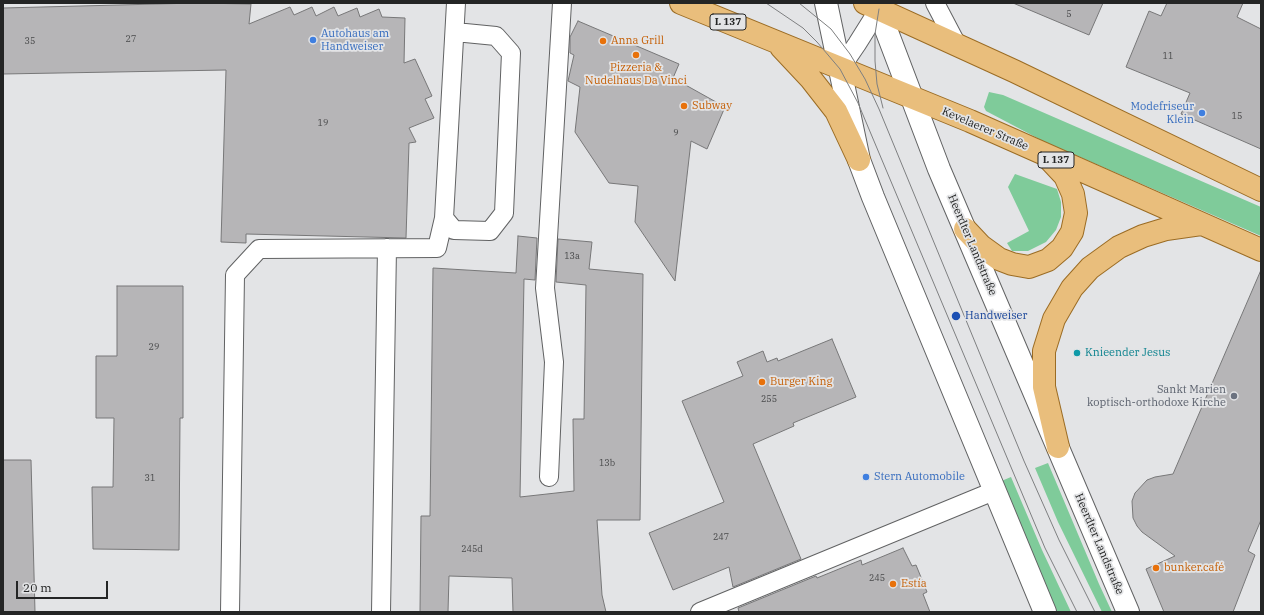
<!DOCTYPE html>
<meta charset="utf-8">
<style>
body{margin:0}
#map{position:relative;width:1264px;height:615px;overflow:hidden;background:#e3e4e6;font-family:"IBM Plex Serif",serif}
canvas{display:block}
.frame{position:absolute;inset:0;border:4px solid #242525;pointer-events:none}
.scale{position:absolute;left:16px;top:581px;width:92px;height:18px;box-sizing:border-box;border:2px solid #242525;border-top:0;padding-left:5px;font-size:12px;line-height:14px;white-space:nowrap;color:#242525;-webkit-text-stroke:3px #e3e4e6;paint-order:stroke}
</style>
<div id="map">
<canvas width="1264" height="615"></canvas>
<div class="frame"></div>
<div class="scale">20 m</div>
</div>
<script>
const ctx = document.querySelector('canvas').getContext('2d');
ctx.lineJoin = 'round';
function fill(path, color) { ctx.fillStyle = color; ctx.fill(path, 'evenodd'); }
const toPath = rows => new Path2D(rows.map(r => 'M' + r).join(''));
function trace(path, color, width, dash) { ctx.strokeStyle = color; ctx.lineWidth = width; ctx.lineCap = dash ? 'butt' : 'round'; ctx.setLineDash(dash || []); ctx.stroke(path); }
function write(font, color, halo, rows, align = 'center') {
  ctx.font = font + ' "IBM Plex Serif",serif'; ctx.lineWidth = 3.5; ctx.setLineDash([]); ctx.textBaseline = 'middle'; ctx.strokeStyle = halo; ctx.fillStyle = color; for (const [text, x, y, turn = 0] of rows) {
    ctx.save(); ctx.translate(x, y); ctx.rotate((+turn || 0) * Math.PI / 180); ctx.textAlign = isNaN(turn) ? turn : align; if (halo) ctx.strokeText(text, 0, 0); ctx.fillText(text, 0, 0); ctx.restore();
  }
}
fill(toPath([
 [989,92,1003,95,1261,207,1261,236,1043,141,986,111,984,107],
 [1015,174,1057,189,1061,202,1061,217,1056,230,1046,242,1028,251,1012,251,1007,243,1029,231,1008,187],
 [1048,463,1099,584,1112,612,1102,612,1058,522,1035,468],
 [1011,477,1042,550,1071,612,1055,612,999,482]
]), '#7fcb9a');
const building = toPath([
 [196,3,251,4,249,24,290,7,294,15,312,7,316,16,334,7,338,16,357,8,360,17,379,9,382,17,405,18,404,63,415,59,432,96,425,99,434,118,409,128,416,142,409,143,406,238,246,234,246,243,221,242,226,70,3,74,3,8,196,3],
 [1013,3,1103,3,1089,35,1013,3],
 [1167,3,1243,3,1237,17,1261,29,1261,149,1181,114,1190,93,1126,67,1149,11,1161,16,1167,3],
 [578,21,679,64,673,78,725,107,707,149,691,141,675,281,635,222,638,186,609,183,575,132,580,87,568,81,574,55,570,53,570,37,578,21],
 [518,236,537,238,535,280,524,279,520,497,574,491,573,419,584,419,586,285,556,282,558,239,592,242,589,269,643,274,640,520,597,520,602,595,606,612,513,612,512,578,449,576,448,612,420,612,421,516,430,516,433,268,516,273,518,236],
 [1261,270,1261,520,1248,551,1255,555,1233,612,1164,612,1146,569,1175,556,1142,532,1137,526,1133,518,1132,501,1135,493,1147,480,1155,477,1173,474,1261,270],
 [117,286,183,286,183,418,180,418,179,550,93,549,92,487,113,487,114,418,96,418,96,356,117,356,117,286],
 [832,339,856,397,793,423,794,426,753,444,801,559,733,587,729,567,673,590,649,533,724,502,682,401,743,376,737,362,763,351,767,362,777,358,778,361,832,339],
 [3,460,31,460,35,612,3,612,3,460],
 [903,548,912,566,916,565,927,592,923,594,930,612,739,612,738,608,816,576,817,578,861,560,862,565,903,548]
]);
fill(building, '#b6b5b7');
trace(building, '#777778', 1);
const lane = toPath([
 [935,3,957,45],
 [840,69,857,44,879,9,880,3],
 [444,218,454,230,490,231,504,213,511,53,496,36,455,32],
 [549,477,554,362,545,288,562,3],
 [230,612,235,275,259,249,437,248,444,218,456,3],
 [381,612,387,248],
 [700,612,994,491]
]);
const secondary = toPath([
 [826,3,859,160,873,197,1045,612],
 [876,3,939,169,1128,612]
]);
const primary = toPath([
 [681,3,970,121,1261,250],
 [865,3,1014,71,1261,190],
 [781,47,811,79,836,111,859,160],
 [965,229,981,246,999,259,1012,264,1029,267,1048,260,1062,248,1072,232,1076,213,1073,194,1065,176,1049,159],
 [1058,447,1044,387,1044,351,1054,319,1072,288,1090,268,1119,247,1143,236,1166,229,1201,224]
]);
trace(lane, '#616263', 20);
trace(secondary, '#616263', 24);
trace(primary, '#9b6c24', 24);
trace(lane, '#fff', 18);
trace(secondary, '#fff', 22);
trace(primary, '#e9be7c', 22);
trace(toPath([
 [766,3,803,28,817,42,840,69,858,103,1045,548,1077,612],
 [799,3,831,29,850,54,865,79,879,109,1024,461,1059,540,1095,612],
 [879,9,875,34,875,61,877,84,883,108]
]), '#7e7f80', 1);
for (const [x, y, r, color] of [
 [313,40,4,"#3f7fe0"],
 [603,41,4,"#e8710a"],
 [636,55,4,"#e8710a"],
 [684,106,4,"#e8710a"],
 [1202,113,4,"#3f7fe0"],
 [956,316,5,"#1a4fb4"],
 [1077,353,4,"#0f9aa8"],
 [762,382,4,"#e8710a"],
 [1234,396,4,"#6b7280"],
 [866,477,4,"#3f7fe0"],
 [1156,568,4,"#e8710a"],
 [893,584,4,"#e8710a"]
]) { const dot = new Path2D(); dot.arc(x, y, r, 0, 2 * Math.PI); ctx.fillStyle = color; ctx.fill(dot); trace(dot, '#e3e4e6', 1.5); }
write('9px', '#48494a', null, [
 ["5",1069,14],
 ["27",131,39],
 ["35",30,41],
 ["11",1168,56],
 ["15",1237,116],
 ["19",323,123],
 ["9",676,133],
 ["13a",572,256],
 ["29",154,347],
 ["255",769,399],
 ["13b",607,463],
 ["31",150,478],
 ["247",721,537],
 ["245d",472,549],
 ["245",877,578]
]);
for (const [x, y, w] of [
 [728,22,36],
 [1056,160,36]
]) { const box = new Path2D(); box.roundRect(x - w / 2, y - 8, w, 16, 3); ctx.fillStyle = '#e3e4e6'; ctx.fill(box); trace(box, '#242525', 1); }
write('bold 10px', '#242525', null, [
 ["L 137",728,22],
 ["L 137",1056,160]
]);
write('11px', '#366cbe', '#e3e4e6', [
 ["Autohaus am",321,34],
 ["Handweiser",321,47],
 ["Modefriseur",1194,107,"right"],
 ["Klein",1194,120,"right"],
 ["Stern Automobile",874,477]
], 'left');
write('11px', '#c56008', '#e3e4e6', [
 ["Anna Grill",611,41],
 ["Pizzeria &",636,68,"center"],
 ["Nudelhaus Da Vinci",636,81,"center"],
 ["Subway",692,106],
 ["Burger King",770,382],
 ["bunker.café",1164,568],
 ["Estía",901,584]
], 'left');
write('11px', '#242525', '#e3e4e6', [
 ["Kevelaerer Straße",985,129,23],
 ["Heerdter Landstraße",972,245,67],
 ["Heerdter Landstraße",1099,544,67]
]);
write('11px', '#164399', '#e3e4e6', [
 ["Handweiser",965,316]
], 'left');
write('11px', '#0d838f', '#e3e4e6', [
 ["Knieender Jesus",1085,353]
], 'left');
write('11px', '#5b616d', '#e3e4e6', [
 ["Sankt Marien",1226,390],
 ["koptisch-orthodoxe Kirche",1226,403]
], 'right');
</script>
